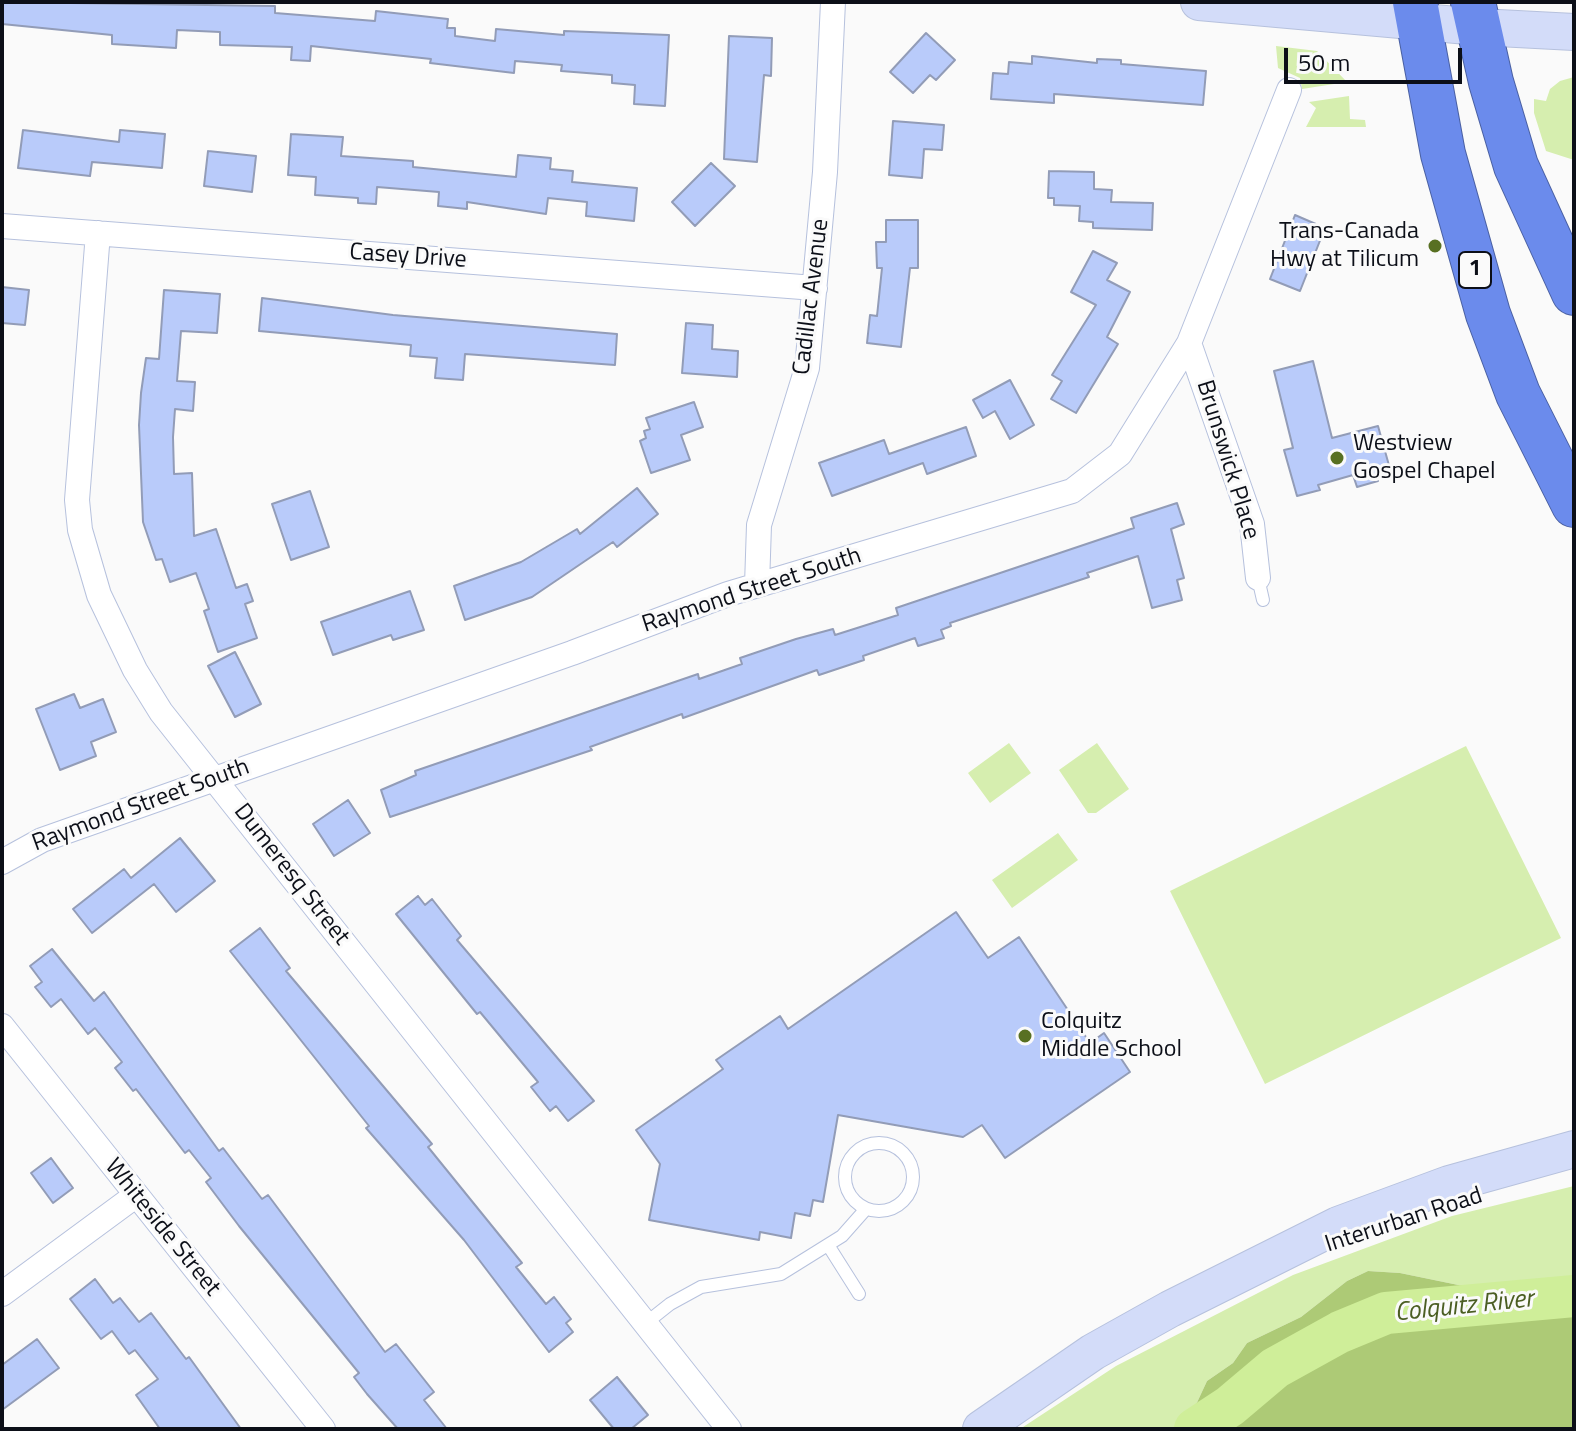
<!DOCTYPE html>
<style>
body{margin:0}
#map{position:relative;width:1576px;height:1431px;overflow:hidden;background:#fafafa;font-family:"Titillium Web",sans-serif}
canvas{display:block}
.frame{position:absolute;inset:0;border:4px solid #0c0f18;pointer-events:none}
.scale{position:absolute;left:1284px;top:48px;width:178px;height:36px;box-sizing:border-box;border:4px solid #0c0f18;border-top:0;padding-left:10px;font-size:24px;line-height:28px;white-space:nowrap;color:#0c0f18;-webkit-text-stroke:6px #fafafa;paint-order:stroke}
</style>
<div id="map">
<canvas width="1576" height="1431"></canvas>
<div class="frame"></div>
<div class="scale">50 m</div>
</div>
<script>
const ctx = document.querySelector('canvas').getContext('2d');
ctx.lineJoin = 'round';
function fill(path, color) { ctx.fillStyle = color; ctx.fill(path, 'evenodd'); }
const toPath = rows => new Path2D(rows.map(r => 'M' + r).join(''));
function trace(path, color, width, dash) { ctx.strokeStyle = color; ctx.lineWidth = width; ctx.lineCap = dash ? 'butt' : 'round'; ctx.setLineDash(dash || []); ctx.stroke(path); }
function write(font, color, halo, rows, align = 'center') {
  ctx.font = font + ' "Titillium Web",sans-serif'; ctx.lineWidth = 6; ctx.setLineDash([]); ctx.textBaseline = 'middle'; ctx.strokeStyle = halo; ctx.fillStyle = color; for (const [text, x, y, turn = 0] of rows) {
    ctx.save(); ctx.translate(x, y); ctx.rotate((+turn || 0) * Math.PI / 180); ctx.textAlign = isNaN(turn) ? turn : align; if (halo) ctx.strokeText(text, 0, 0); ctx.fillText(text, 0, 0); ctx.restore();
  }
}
fill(toPath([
 [1276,46,1317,51,1347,82,1302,89,1300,78,1278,68],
 [1574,77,1574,160,1546,151,1534,113,1534,99,1546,101,1550,89,1560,81],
 [1349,96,1350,119,1365,120,1366,127,1306,127,1316,108,1309,102],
 [1009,743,1031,773,990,803,968,773],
 [1097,743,1129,789,1096,813,1088,813,1059,770],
 [1466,746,1561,938,1265,1084,1170,891],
 [1058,833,1078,860,1012,908,992,880],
 [1574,1186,1574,1303,1564,1295,1525,1294,1479,1285,1468,1287,1400,1273,1368,1271,1347,1281,1301,1317,1247,1343,1233,1363,1207,1381,1194,1409,1173,1429,1020,1429,1116,1366,1293,1275,1452,1216]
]), '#d6eeaf');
fill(toPath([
 [1368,1271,1400,1273,1468,1287,1479,1285,1525,1294,1564,1295,1574,1303,1574,1429,1173,1429,1194,1409,1207,1381,1233,1363,1247,1343,1301,1317,1347,1281]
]), '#adca76');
trace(toPath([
 [1195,1429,1230,1406,1275,1368,1340,1332,1386,1313,1574,1296]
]), '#cfee99', 42);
const building = toPath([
 [2,2,275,6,275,13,375,21,376,11,448,19,447,28,455,28,455,36,495,41,496,29,564,35,564,31,669,35,665,106,634,104,635,85,612,83,612,75,561,71,562,65,515,61,514,73,430,63,431,59,311,46,310,61,291,60,292,47,220,45,220,32,177,30,176,48,112,44,112,35,2,24,2,2],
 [926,33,955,60,936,80,930,75,913,93,890,72,926,33],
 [729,36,772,38,771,76,764,75,757,162,724,159,729,36],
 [1032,56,1097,63,1097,59,1121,60,1121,64,1206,71,1203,105,1054,94,1054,103,991,99,993,73,1008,74,1009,62,1032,64,1032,56],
 [893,121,944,125,942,150,924,149,922,178,889,175,893,121],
 [23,130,119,142,120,130,165,134,162,168,92,162,90,176,18,168,23,130],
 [291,134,343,137,341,156,413,161,413,167,516,177,518,155,551,158,550,169,573,171,572,182,637,188,634,221,586,216,587,202,548,198,546,214,467,202,467,209,438,206,439,192,377,187,376,204,358,203,358,198,315,195,316,177,288,175,291,134],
 [208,151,256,156,252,192,204,186,208,151],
 [711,163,735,186,695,226,672,202,711,163],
 [1049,171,1094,172,1094,189,1112,190,1111,202,1153,203,1152,230,1093,228,1093,222,1079,221,1080,206,1054,205,1054,198,1048,198,1049,171],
 [1295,215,1325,228,1300,291,1270,279,1295,215],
 [886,220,918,220,918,268,910,268,901,347,867,343,870,315,877,316,882,268,877,268,876,242,886,242,886,220],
 [1093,251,1117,263,1107,280,1130,292,1107,337,1118,344,1076,413,1051,399,1062,381,1052,375,1096,305,1071,292,1093,251],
 [2,287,29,290,25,325,2,323,2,287],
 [164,290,220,294,217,333,181,331,177,381,195,382,193,411,175,409,173,437,174,474,192,473,194,536,216,529,236,588,247,584,253,601,245,604,257,638,218,652,204,611,209,609,196,573,170,582,162,559,156,560,143,522,139,425,141,393,146,358,159,359,164,290],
 [262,298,393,315,617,334,615,365,465,354,463,380,435,378,437,358,410,356,411,345,259,331,262,298],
 [686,323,713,325,712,349,738,351,737,377,682,373,686,323],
 [1313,361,1332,438,1378,426,1390,469,1376,473,1378,481,1357,487,1353,475,1318,485,1320,490,1297,496,1284,450,1293,448,1274,371,1313,361],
 [1010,380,1034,425,1010,439,995,411,983,418,973,400,1010,380],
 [694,402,703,427,681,435,690,460,651,473,640,441,646,438,644,431,650,429,646,418,694,402],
 [966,427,976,456,927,474,923,463,832,496,819,463,884,440,889,454,966,427],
 [637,488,658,514,617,547,613,542,532,597,465,620,454,586,521,562,577,529,580,534,637,488],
 [310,491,329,547,291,560,272,504,310,491],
 [1177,503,1184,524,1171,529,1184,578,1177,580,1182,600,1152,608,1138,556,1087,573,1089,577,950,623,951,626,941,630,944,638,918,646,915,638,863,656,864,660,819,675,817,670,683,718,682,714,590,747,592,750,390,817,381,790,416,775,415,771,698,674,699,679,742,664,740,658,796,639,833,629,835,635,898,615,896,608,1134,528,1131,518,1177,503],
 [410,591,424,630,393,640,391,635,333,655,321,622,410,591],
 [235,652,261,704,235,717,208,666,235,652],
 [74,694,80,708,103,699,116,732,91,742,96,756,60,770,36,709,74,694],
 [348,800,370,833,334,856,313,824,348,800],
 [180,838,215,881,176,912,154,884,92,933,73,909,124,869,131,878,180,838],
 [418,896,425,905,432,899,461,936,457,940,594,1101,568,1121,556,1106,550,1111,531,1087,538,1082,480,1012,477,1014,396,914,418,896],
 [956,912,988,958,1019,937,1090,1043,1104,1033,1130,1072,1005,1158,982,1125,963,1137,838,1115,823,1202,813,1200,810,1216,795,1213,791,1238,760,1232,759,1240,649,1220,660,1164,636,1130,723,1069,716,1060,780,1016,788,1029,956,912],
 [260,928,290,968,286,971,432,1144,428,1147,522,1263,516,1267,546,1304,554,1297,571,1319,566,1323,573,1332,549,1352,464,1240,366,1128,369,1126,230,951,260,928],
 [52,949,94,1001,104,992,219,1151,223,1148,262,1199,268,1195,385,1352,396,1344,434,1392,424,1400,447,1429,398,1429,367,1394,354,1377,359,1373,239,1226,206,1182,211,1178,189,1150,185,1153,136,1089,133,1091,115,1068,122,1062,95,1028,88,1034,61,999,51,1007,35,987,42,982,30,966,52,949],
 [51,1158,73,1188,53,1203,31,1173,51,1158],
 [95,1279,113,1303,120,1298,139,1322,151,1313,186,1359,189,1357,241,1429,160,1429,136,1395,158,1379,135,1350,129,1354,112,1331,101,1339,70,1299,95,1279],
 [37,1339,59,1368,2,1410,2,1365,37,1339],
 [617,1377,648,1415,631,1429,614,1429,590,1400,617,1377]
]);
fill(building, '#b9cbfa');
trace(building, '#929cb7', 2);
const lane = toPath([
 [1258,578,1263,600],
 '845 1177a34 34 0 1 1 68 0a34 34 0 1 1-68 0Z',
 [828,1245,859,1294],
 [646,1323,670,1304,701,1287,781,1274,842,1236,865,1210]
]);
const street = toPath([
 [2,226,815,288],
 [98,233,77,500,80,530,99,595,135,670,161,712,729,1429],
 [1189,343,1252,524,1258,578],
 [757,585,759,525,807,368,825,172,833,2],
 [2,862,42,840,572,653,728,594,1072,491,1120,454,1189,343,1289,90],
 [2,1026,323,1429],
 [2,1294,135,1196]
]);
const secondary = toPath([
 [1199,2,1479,27,1574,32],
 [981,1429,1093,1352,1170,1309,1338,1225,1449,1184,1574,1149]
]);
const highway = toPath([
 [1415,2,1443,154,1488,314,1518,394,1574,505],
 [1473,2,1491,82,1516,166,1574,293]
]);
trace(lane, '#b6c1dd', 14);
trace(street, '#b6c1dd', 26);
trace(secondary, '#b6c1dd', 38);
trace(highway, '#4a60a2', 46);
trace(lane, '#fff', 12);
trace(street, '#fff', 24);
trace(secondary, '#d3dcf9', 36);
trace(highway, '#6b8bec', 44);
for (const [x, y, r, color] of [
 [1435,246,8,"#587022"],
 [1337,458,8,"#587022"],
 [1025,1036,8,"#587022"]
]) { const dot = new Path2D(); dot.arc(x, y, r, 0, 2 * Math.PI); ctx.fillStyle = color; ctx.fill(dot); trace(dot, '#fafafa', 3); }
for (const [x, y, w] of [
 [1475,270,32]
]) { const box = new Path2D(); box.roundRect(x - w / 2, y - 18, w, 36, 6); ctx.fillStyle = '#fafafa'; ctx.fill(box); trace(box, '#0c0f18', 2); }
write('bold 22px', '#0c0f18', null, [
 ["1",1475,270]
]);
write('24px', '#0c0f18', '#fafafa', [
 ["Trans-Canada",1419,232,"right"],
 ["Hwy at Tilicum",1419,260,"right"],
 ["Westview",1353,444],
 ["Gospel Chapel",1353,472],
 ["Colquitz",1041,1022],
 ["Middle School",1041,1050]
], 'left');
write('24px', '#0c0f18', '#fafafa', [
 ["Casey Drive",408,257,4],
 ["Cadillac Avenue",812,297,-83],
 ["Brunswick Place",1227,460,73],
 ["Raymond Street South",752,591,-18],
 ["Raymond Street South",141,806,-20],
 ["Dumeresq Street",291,875,52],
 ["Interurban Road",1404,1221,-18],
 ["Whiteside Street",162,1228,51]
]);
write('italic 26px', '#4b5e23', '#fafafa', [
 ["Colquitz River",1464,1307,-6]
]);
</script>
